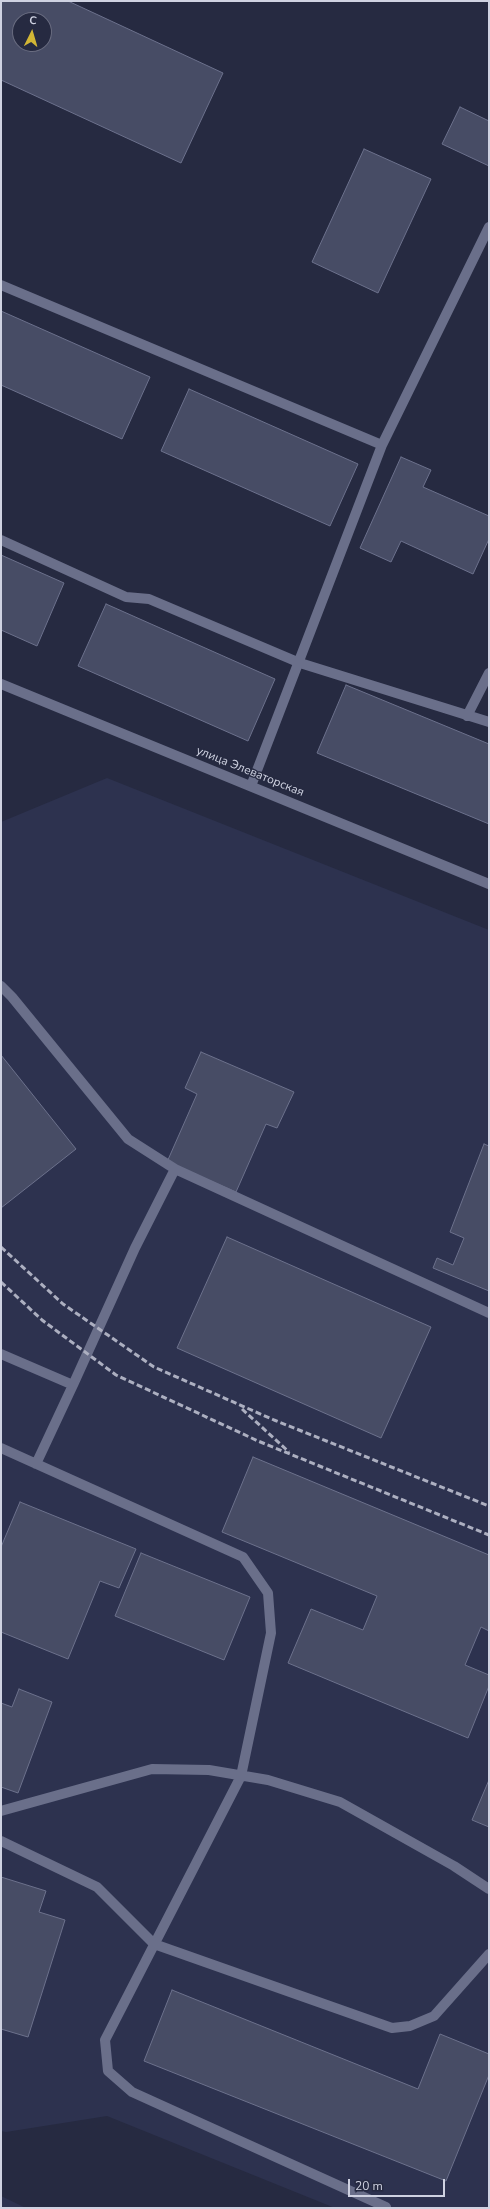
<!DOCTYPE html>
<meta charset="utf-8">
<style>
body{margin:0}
#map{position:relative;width:490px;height:2209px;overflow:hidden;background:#262a41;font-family:"Nunito Sans",sans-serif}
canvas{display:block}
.frame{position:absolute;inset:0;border:2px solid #cfd2e1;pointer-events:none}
.north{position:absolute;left:12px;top:12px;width:40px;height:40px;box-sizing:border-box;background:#262a41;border:1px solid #6a6d81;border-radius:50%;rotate:5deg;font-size:11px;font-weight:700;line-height:16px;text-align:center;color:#cfd2e1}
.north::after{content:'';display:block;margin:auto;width:14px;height:18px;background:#d2b635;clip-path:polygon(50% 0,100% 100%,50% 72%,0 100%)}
.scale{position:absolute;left:348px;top:2179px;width:97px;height:18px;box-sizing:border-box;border:2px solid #cfd2e1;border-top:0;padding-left:5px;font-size:12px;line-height:14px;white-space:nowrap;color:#cfd2e1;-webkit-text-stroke:3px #262a41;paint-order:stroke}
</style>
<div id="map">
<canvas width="490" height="2209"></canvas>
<div class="frame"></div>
<div class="north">С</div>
<div class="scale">20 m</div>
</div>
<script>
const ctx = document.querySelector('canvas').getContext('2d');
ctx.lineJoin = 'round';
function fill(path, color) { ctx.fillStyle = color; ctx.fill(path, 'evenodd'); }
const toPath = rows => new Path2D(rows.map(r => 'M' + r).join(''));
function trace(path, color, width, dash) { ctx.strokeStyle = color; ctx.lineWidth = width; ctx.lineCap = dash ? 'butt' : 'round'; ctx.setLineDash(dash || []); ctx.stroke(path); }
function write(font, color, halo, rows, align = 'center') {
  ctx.font = font + ' "Nunito Sans",sans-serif'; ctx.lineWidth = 3; ctx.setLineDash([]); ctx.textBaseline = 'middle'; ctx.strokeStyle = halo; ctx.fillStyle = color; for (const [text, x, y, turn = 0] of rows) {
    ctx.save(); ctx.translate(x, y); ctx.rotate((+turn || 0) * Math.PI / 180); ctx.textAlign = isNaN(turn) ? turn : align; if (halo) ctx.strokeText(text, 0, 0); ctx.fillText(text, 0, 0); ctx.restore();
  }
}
fill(toPath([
 [107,778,489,930,489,2208,335,2208,107,2116,6,2132,1,2131,1,822],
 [1,2196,26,2208,1,2208]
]), '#2d324f');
const building = toPath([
 [1,1,68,1,223,73,181,163,1,80,1,1],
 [20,20,44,20,44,44,20,44,20,20],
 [460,107,489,121,489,166,442,144,460,107],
 [364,149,431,179,378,293,312,262,364,149],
 [1,311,150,377,122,439,1,385,1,311],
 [189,389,358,464,330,526,161,451,189,389],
 [401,457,431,470,423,487,489,516,489,539,473,574,401,541,391,562,360,548,401,457],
 [1,555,64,583,37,646,1,630,1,555],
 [106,604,275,679,248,741,78,666,106,604],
 [346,685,489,744,489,824,317,753,346,685],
 [201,1052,294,1092,277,1128,266,1124,236,1192,167,1162,197,1094,185,1088,201,1052],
 [1,1055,76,1149,1,1208,1,1055],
 [484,1144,489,1146,489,1291,433,1268,437,1258,453,1265,464,1238,450,1232,484,1144],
 [227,1237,431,1327,381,1438,177,1348,227,1237],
 [253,1457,489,1555,489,1631,481,1627,465,1665,489,1675,489,1686,468,1738,288,1663,311,1609,363,1630,377,1596,222,1532,253,1457],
 [20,1502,136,1549,119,1588,100,1581,68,1659,1,1632,1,1547,20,1502],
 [141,1553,250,1597,224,1660,115,1616,141,1553],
 [19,1689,52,1702,18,1793,1,1787,1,1703,12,1707,19,1689],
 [489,1780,489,1827,472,1820,489,1780],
 [1,1877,46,1891,39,1912,65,1920,28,2037,1,2029,1,1877],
 [172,1990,418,2089,440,2034,489,2054,489,2075,446,2181,144,2061,172,1990]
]);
fill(building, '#474c65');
trace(building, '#6c718c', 1);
trace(toPath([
 [1,285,382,445,251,786],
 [382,445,489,227],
 [1,540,126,597,149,599,300,663,489,722],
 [1,684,489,884],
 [467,716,489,673],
 [1,986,12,997,128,1139,175,1169],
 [1,1354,73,1385,36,1464],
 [73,1385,135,1248,175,1169,489,1313],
 [1,1448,243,1557,268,1593,271,1633,241,1776,105,2040,108,2071,132,2092,386,2207],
 [1,1811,152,1769,209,1770,268,1780,340,1802,454,1866,489,1889],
 [1,1841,97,1887,154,1944,392,2028,410,2026,434,2016,489,1954]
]), '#6a6f8a', 10);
trace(toPath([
 [1,1247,63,1304,154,1367,274,1420,489,1506],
 [1,1282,42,1320,116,1375,258,1441,489,1535],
 [242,1409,289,1452]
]), '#acafc0', 3, [6, 3]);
write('12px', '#cfd2e1', '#262a41', [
 ["улица Элеваторская",250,772,22]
]);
</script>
